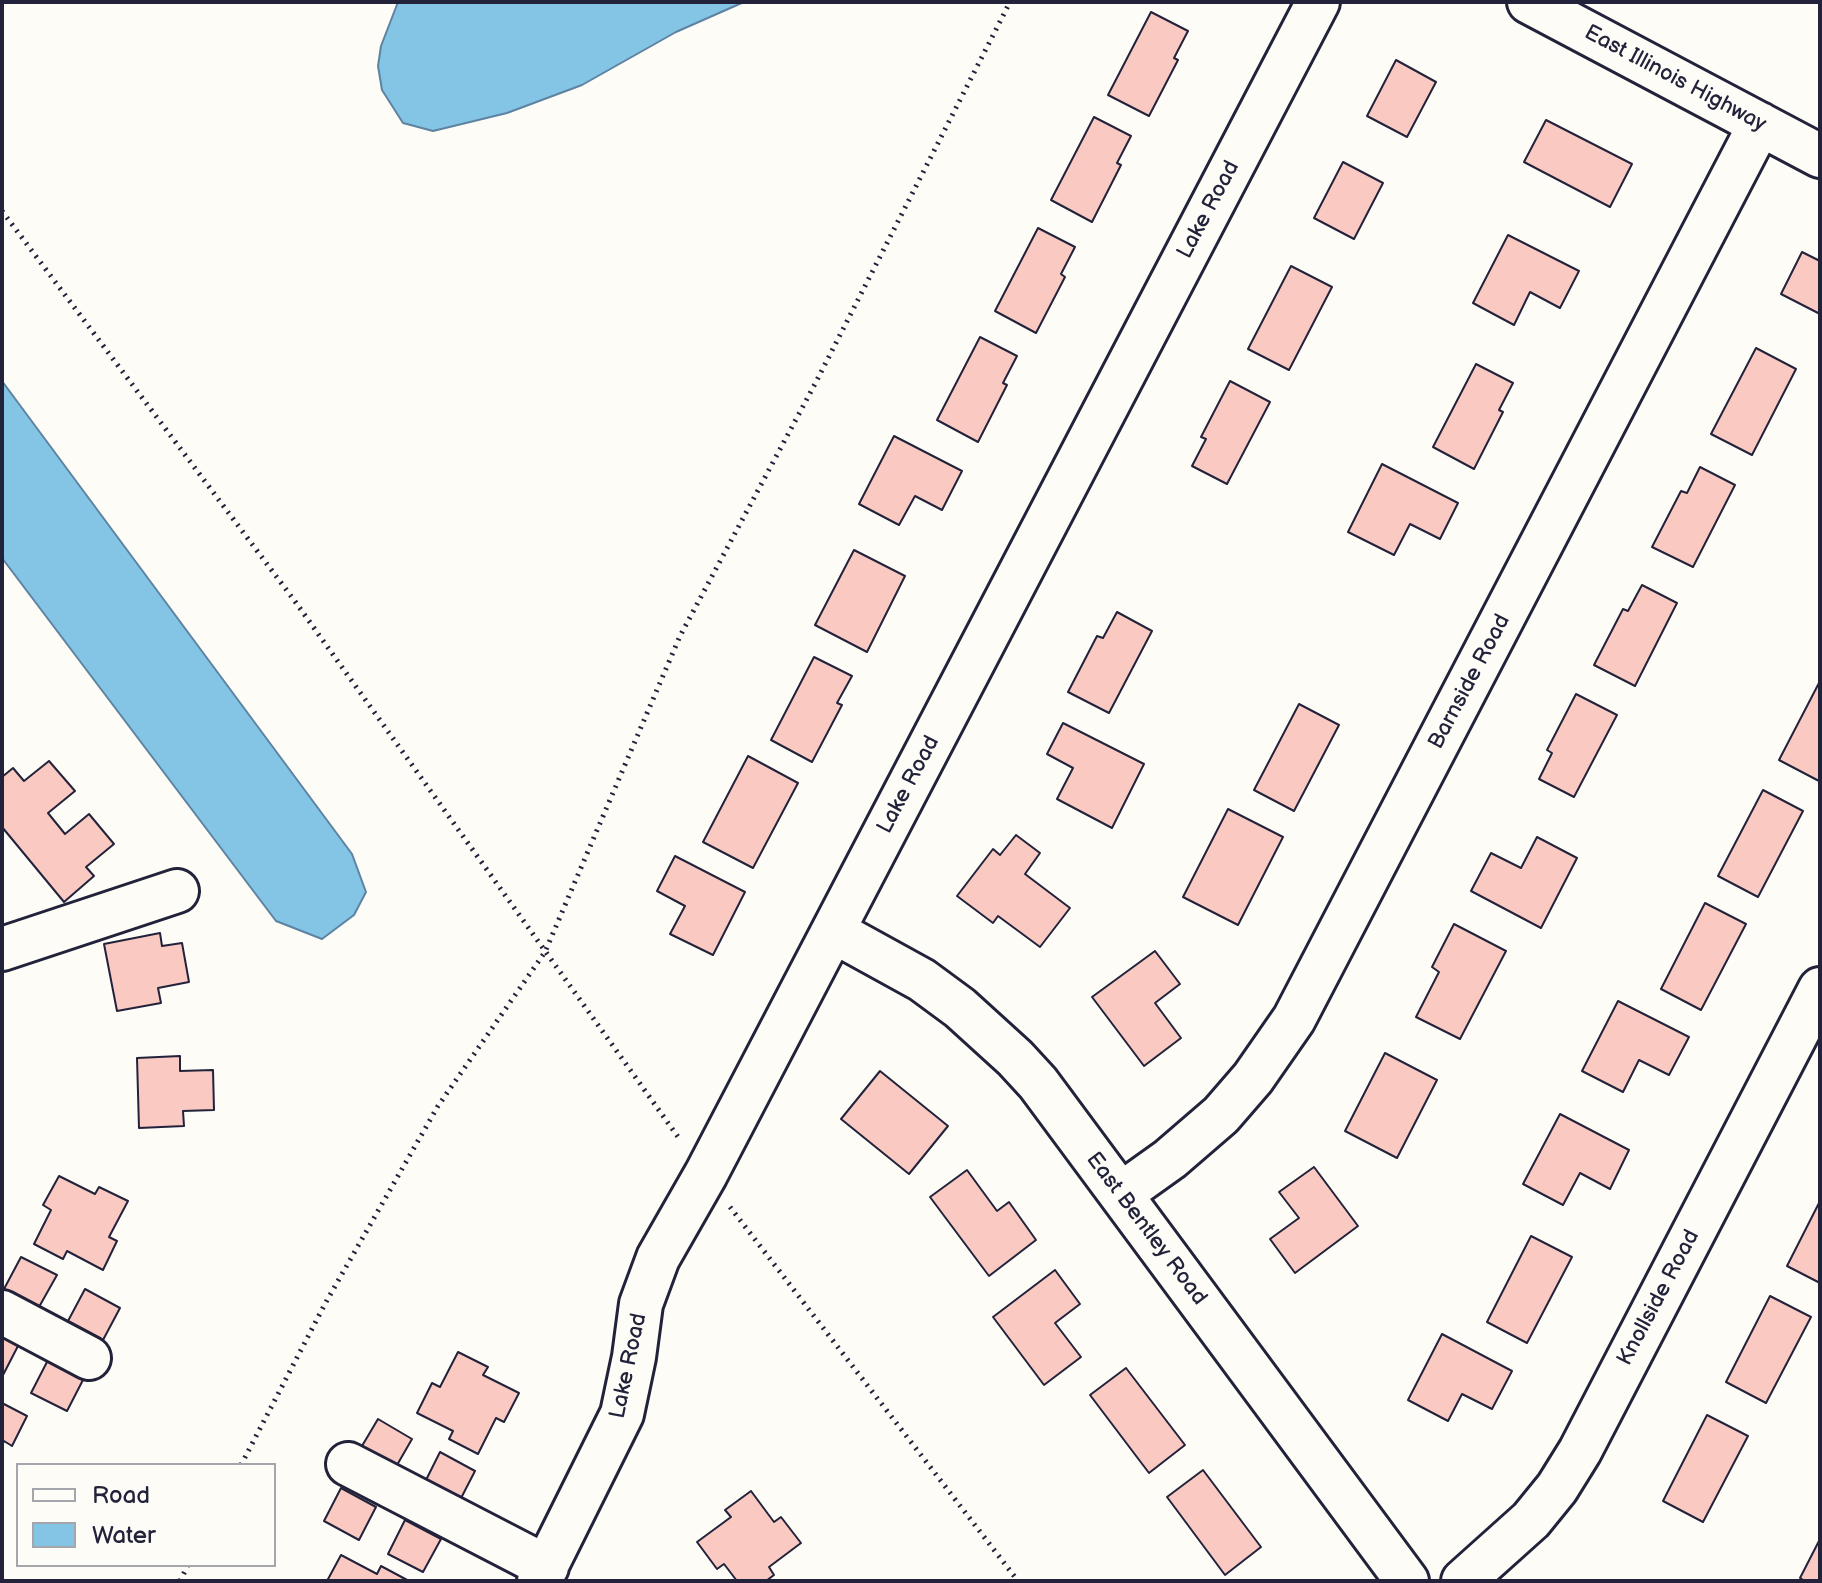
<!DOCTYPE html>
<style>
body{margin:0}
#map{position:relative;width:1822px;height:1583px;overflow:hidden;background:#fdfcf7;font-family:"Balsamiq Sans",sans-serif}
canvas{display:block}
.frame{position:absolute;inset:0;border:4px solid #22223b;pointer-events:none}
.legend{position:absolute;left:16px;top:1463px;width:260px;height:104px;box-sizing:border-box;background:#fdfcf7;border:2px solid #a5a5ac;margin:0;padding:10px 14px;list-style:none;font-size:24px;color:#22223b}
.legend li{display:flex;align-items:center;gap:16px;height:40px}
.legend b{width:40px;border:2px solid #a5a5ac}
</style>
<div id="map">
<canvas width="1822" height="1583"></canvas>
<div class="frame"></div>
<ul class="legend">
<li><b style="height:10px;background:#fdfcf7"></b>Road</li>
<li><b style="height:22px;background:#84c4e5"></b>Water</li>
</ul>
</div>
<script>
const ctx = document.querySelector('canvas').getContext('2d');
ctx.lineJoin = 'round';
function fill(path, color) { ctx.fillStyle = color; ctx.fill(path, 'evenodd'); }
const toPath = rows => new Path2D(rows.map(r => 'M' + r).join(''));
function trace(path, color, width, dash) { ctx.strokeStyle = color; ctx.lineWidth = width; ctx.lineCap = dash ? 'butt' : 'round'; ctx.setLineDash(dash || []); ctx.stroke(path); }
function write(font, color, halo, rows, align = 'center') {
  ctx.font = font + ' "Balsamiq Sans",sans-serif'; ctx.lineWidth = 6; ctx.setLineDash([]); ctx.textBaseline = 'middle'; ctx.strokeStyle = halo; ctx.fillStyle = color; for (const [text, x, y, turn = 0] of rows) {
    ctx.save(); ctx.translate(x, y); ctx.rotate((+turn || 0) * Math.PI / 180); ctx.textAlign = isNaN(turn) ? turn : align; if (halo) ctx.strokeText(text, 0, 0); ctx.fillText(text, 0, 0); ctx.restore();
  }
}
const water = toPath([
 [398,2,744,2,676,32,582,85,507,113,433,131,403,123,382,90,378,66,381,46,398,2],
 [2,381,352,854,366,892,354,915,322,939,276,921,2,558,2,381]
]);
fill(water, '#84c4e5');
trace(water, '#5d83a1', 2);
const building = toPath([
 [1151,12,1188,31,1174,58,1178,60,1149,116,1108,95,1151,12],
 [1396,60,1436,82,1407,137,1367,116,1396,60],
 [1094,117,1131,136,1117,163,1121,165,1092,222,1051,200,1094,117],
 [1546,120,1632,164,1610,207,1524,162,1546,120],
 [1343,162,1383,183,1354,239,1314,218,1343,162],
 [1038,228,1075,247,1061,274,1065,277,1036,333,995,311,1038,228],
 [1508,235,1579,271,1560,308,1530,292,1514,325,1473,303,1508,235],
 [1802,252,1820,261,1820,314,1781,294,1802,252],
 [1291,266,1332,287,1289,370,1248,349,1291,266],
 [980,337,1017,356,1003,383,1007,385,978,442,937,420,980,337],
 [1756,348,1796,369,1752,455,1711,434,1756,348],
 [1476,364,1513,383,1499,410,1503,412,1474,469,1433,447,1476,364],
 [1230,381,1270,402,1227,484,1192,466,1206,439,1201,437,1230,381],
 [894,436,962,471,942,510,915,496,899,525,859,504,894,436],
 [1382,464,1458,503,1440,539,1410,524,1394,555,1348,532,1382,464],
 [1700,467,1735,485,1693,567,1652,547,1681,491,1687,493,1700,467],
 [854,550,905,576,867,652,815,625,854,550],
 [1642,585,1677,603,1635,686,1594,665,1623,609,1628,611,1642,585],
 [1117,612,1152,631,1109,713,1068,692,1097,636,1103,638,1117,612],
 [814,657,852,676,837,703,842,705,812,762,771,740,814,657],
 [1820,681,1820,780,1819,781,1779,760,1820,681],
 [1576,694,1617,715,1574,797,1539,779,1552,753,1547,750,1576,694],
 [1299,704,1339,725,1294,811,1254,790,1299,704],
 [1063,723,1144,764,1112,828,1057,799,1073,768,1047,754,1063,723],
 [748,756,798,783,753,868,703,842,748,756],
 [49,761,75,791,48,813,65,834,89,814,114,844,86,867,94,876,64,902,2,827,2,777,13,768,24,781,49,761],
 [1763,790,1803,811,1758,897,1718,876,1763,790],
 [1228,809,1283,837,1238,925,1183,897,1228,809],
 [1016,835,1040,853,1025,874,1070,908,1040,947,998,916,993,923,957,896,993,849,1000,855,1016,835],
 [1537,837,1577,858,1541,928,1471,891,1491,853,1521,868,1537,837],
 [675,856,745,892,713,955,670,934,685,906,657,891,675,856],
 [1705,903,1746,924,1701,1010,1661,989,1705,903],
 [1454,924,1506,951,1460,1039,1416,1017,1439,972,1432,967,1454,924],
 [160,933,162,946,182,943,189,982,158,988,161,1003,117,1011,104,944,160,933],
 [1155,951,1180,984,1155,1003,1181,1038,1144,1066,1092,997,1155,951],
 [1618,1001,1689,1037,1669,1075,1639,1060,1623,1092,1582,1071,1618,1001],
 [1385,1053,1437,1080,1397,1158,1345,1131,1385,1053],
 [180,1056,180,1071,213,1070,214,1110,183,1111,184,1126,139,1128,137,1058,180,1056],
 [880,1071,948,1126,909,1174,841,1119,880,1071],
 [1560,1114,1629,1150,1610,1189,1580,1173,1563,1205,1523,1184,1560,1114],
 [1314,1167,1358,1226,1295,1273,1270,1239,1299,1218,1279,1192,1314,1167],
 [967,1170,997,1211,1009,1202,1036,1240,989,1276,930,1197,967,1170],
 [59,1176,95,1194,99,1187,128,1201,109,1237,117,1241,103,1270,67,1251,63,1259,34,1244,51,1210,43,1205,59,1176],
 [1820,1201,1820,1283,1787,1266,1820,1201],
 [1531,1236,1572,1257,1527,1343,1487,1322,1531,1236],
 [21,1257,57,1275,39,1307,4,1289,21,1257],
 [1055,1270,1080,1304,1055,1323,1081,1357,1044,1385,993,1317,1055,1270],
 [85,1289,120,1308,103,1340,68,1321,85,1289],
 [1770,1296,1811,1317,1766,1403,1726,1382,1770,1296],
 [1442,1334,1512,1371,1492,1409,1462,1394,1448,1421,1408,1400,1442,1334],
 [2,1335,19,1344,2,1377,2,1335],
 [458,1352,488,1367,483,1375,519,1393,504,1422,496,1418,478,1454,449,1439,453,1431,417,1413,432,1383,440,1387,458,1352],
 [48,1360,84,1378,67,1411,31,1393,48,1360],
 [1126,1368,1185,1445,1149,1473,1090,1395,1126,1368],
 [2,1403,27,1416,12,1446,4,1441,2,1445,2,1403],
 [1707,1415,1748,1436,1703,1522,1663,1501,1707,1415],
 [378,1419,412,1439,393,1472,359,1451,378,1419],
 [440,1452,475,1471,458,1504,423,1486,440,1452],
 [1203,1470,1261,1547,1225,1575,1167,1497,1203,1470],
 [341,1488,376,1507,359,1540,324,1521,341,1488],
 [751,1491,774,1522,781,1517,801,1543,769,1567,774,1575,766,1581,737,1581,724,1564,717,1569,697,1542,731,1517,725,1510,751,1491],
 [405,1520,441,1539,423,1572,388,1554,405,1520],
 [1820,1539,1820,1581,1805,1581,1800,1578,1820,1539],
 [341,1555,377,1574,381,1566,409,1581,327,1581,341,1555]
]);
fill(building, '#f9c9c2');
trace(building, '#22223b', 2);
const minor = toPath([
 [1529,2,1820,156],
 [833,931,922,980,960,1008,1015,1058,1038,1083,1407,1581],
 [2,949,177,891],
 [1121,1194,1170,1159,1221,1115,1253,1078,1294,1019,1760,124],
 [2,1312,89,1358],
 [348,1464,547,1567],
 [539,1581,622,1414,634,1357,641,1304,658,1258,706,1174,1318,2],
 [1463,1581,1531,1520,1557,1488,1580,1451,1820,989]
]);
trace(minor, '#22223b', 48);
trace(toPath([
 [2,211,294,600,681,1141],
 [730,1207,1018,1581],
 [241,1465,326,1302,438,1106,545,952,680,636,816,382,1010,2],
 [180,1581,188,1565]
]), '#22223b', 5, [2, 6]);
trace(minor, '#fdfcf7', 42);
write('22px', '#22223b', '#fdfcf7', [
 ["East Illinois Highway",1675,79,28],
 ["Lake Road",1209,210,-62],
 ["Barnside Road",1470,682,-62],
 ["Lake Road",909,785,-62],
 ["East Bentley Road",1146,1229,53],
 ["Knollside Road",1659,1298,-62],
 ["Lake Road",629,1366,-78]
]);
</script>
